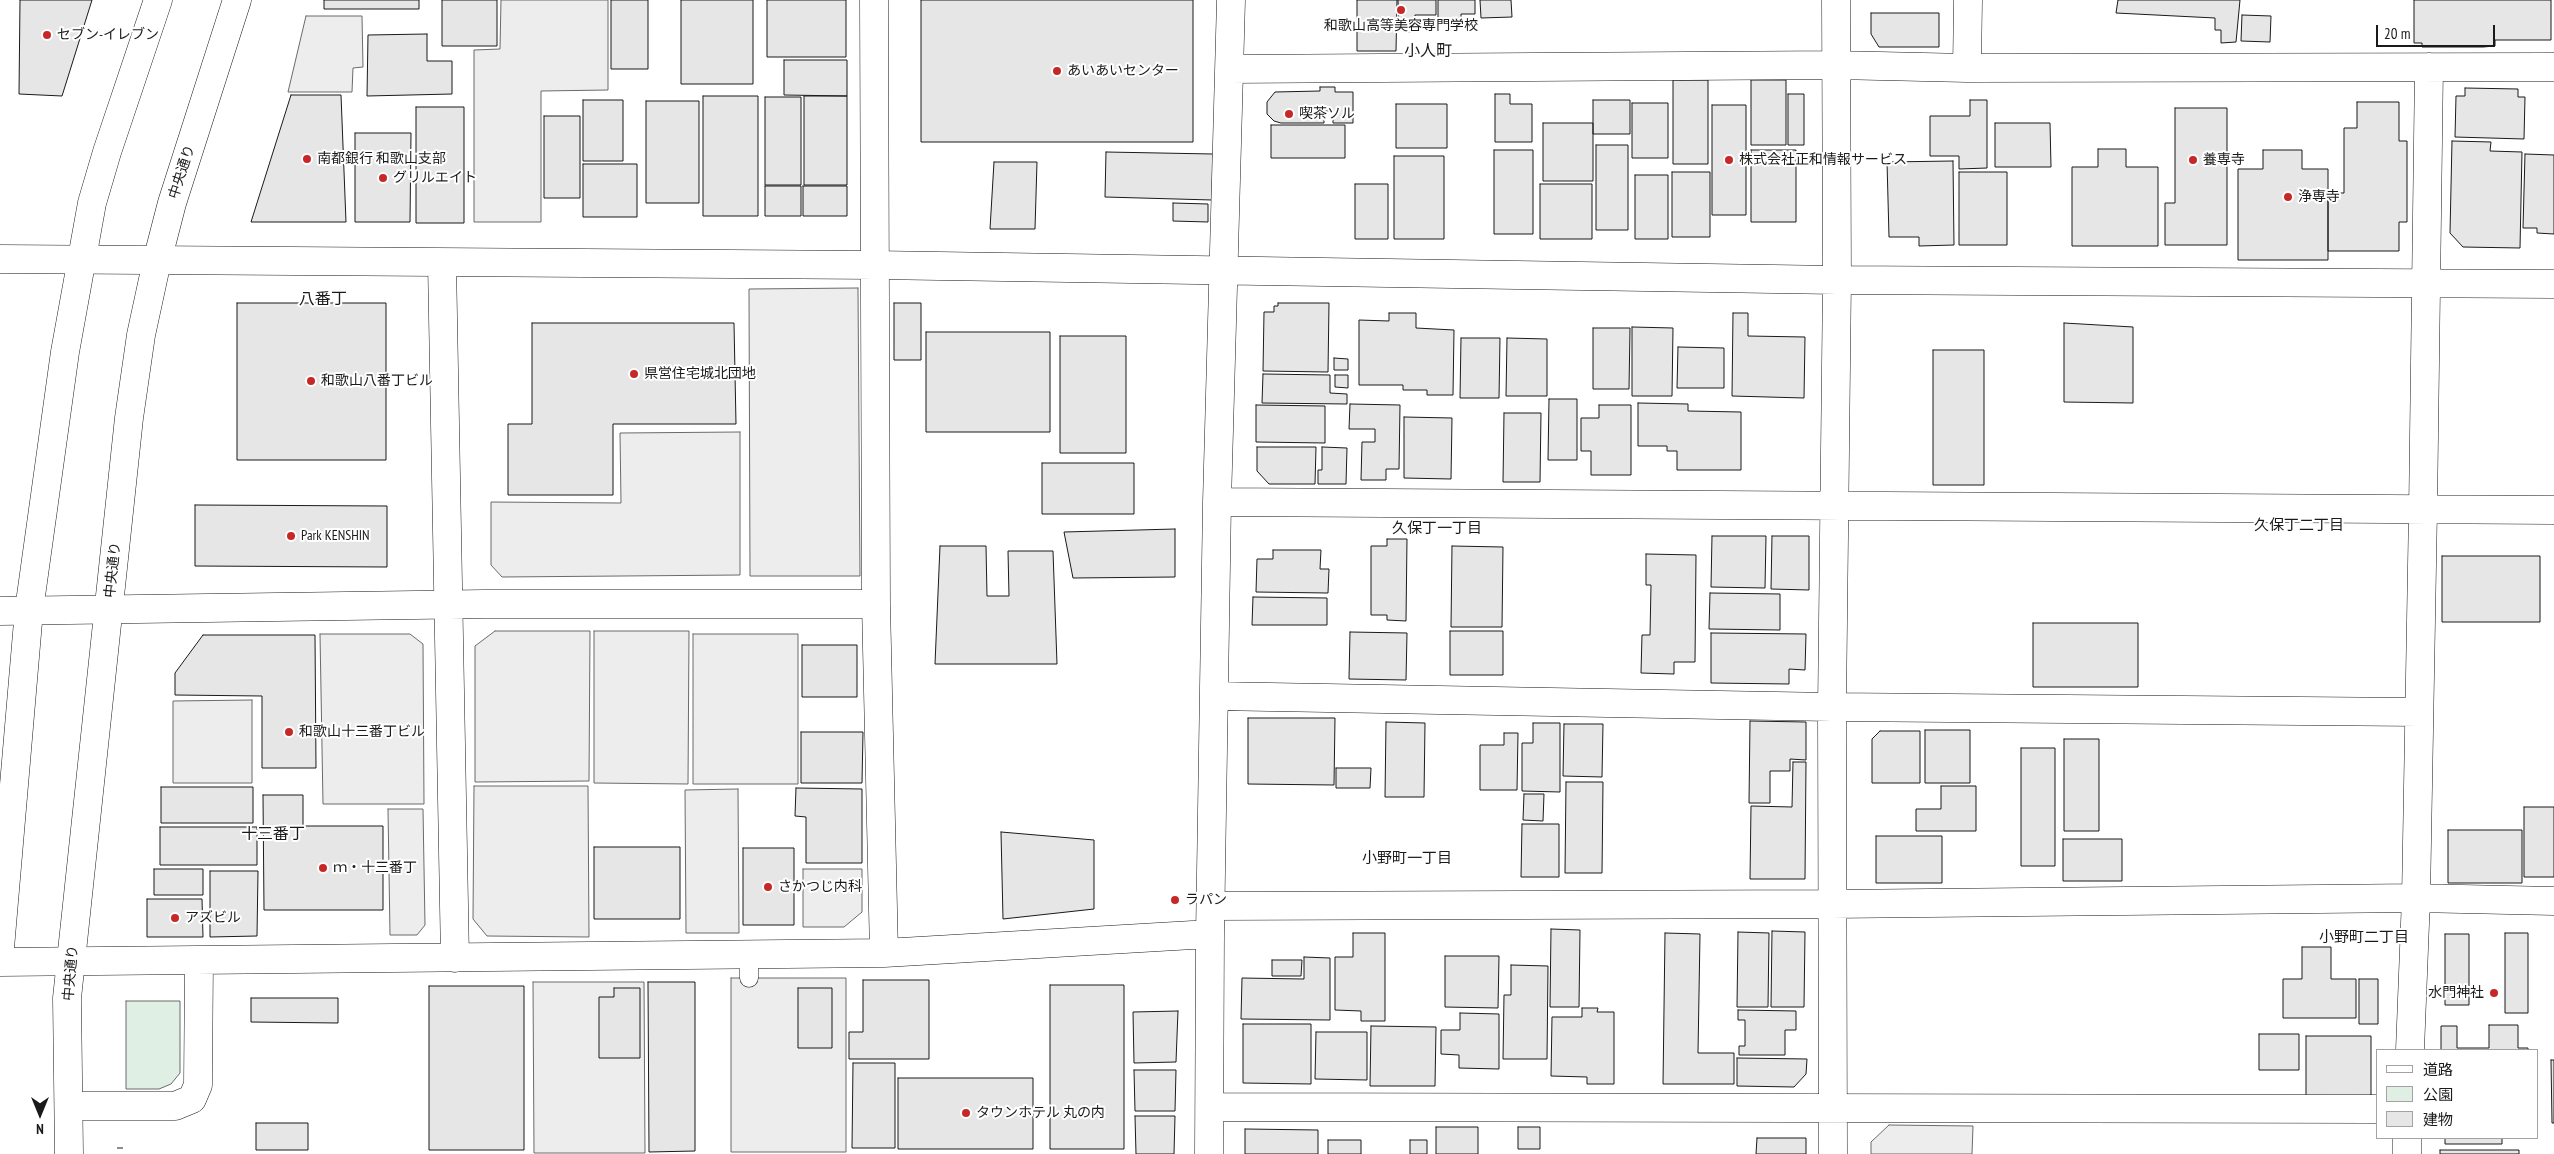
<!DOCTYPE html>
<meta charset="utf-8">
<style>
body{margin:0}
#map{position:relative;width:2554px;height:1154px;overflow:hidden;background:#fff;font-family:"PT Sans Narrow","Noto Sans JP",sans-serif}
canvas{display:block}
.legend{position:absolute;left:2376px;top:1049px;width:162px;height:90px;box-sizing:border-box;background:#fff;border:1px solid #a3a3a3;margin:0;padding:6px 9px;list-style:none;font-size:15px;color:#1a1a1a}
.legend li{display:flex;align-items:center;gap:10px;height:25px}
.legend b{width:25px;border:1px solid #a3a3a3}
.north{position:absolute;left:15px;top:1089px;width:50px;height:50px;-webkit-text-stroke:4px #fff;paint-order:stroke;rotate:180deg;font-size:14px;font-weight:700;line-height:20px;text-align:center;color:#1a1a1a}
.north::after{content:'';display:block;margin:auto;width:18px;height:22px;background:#1a1a1a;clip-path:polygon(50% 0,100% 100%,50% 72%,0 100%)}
.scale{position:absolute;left:2376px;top:25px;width:119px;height:22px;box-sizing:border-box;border:2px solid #1a1a1a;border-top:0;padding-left:6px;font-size:15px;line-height:18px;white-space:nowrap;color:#1a1a1a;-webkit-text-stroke:4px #fff;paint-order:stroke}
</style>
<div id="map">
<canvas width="2554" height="1154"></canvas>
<ul class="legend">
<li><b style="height:6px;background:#fff"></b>道路</li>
<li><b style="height:14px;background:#e0efe3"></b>公園</li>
<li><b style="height:14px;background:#e6e6e6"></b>建物</li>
</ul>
<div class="north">N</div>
<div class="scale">20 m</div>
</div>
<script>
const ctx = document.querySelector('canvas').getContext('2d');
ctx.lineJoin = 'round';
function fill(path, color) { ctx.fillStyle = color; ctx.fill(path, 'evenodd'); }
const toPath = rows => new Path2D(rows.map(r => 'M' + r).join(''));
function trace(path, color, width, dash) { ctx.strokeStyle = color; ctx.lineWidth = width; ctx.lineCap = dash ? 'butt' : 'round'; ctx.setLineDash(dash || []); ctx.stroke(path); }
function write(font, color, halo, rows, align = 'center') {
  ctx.font = font + ' "PT Sans Narrow","Noto Sans JP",sans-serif'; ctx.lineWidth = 4; ctx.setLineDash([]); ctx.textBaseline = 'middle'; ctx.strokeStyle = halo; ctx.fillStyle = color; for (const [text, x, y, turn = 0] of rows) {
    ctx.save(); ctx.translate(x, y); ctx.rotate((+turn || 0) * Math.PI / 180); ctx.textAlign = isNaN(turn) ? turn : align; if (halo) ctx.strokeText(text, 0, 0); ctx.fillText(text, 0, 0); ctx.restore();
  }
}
const green = toPath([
 [126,1001,180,1001,180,1073,171,1084,159,1089,126,1089,126,1001]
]);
fill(green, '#e0efe3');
trace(green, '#6a6a6a', 1);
const parking = toPath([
 [501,0,608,0,608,90,541,91,541,222,474,222,474,50,500,49,501,0],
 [306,16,362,16,363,67,353,68,352,92,288,92,306,16],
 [858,288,860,576,750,576,749,289,858,288],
 [740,432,740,575,502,577,491,565,491,502,621,503,620,433,740,432],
 [495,631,590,631,589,781,475,782,475,646,495,631],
 [594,631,689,631,688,784,594,783,594,631],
 [320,634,410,634,423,644,424,804,323,804,320,634],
 [693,634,798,634,798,784,693,784,693,634],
 [252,700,252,783,173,783,173,701,252,700],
 [474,786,588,786,589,937,487,936,473,919,474,786],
 [738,789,739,933,686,933,685,790,738,789],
 [388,809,423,809,425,925,417,935,390,935,388,809],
 [803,869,862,869,862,912,844,927,803,927,803,869],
 [731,978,846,978,846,1152,731,1152,731,978],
 [533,982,644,982,645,1153,534,1153,533,982],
 [1889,1125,1973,1126,1972,1154,1871,1154,1871,1142,1889,1125]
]);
fill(parking, '#ededed');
trace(parking, '#6a6a6a', 1);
const building = toPath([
 [20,0,92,0,62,96,19,94,20,0],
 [324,0,419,0,419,9,324,9,324,0],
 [442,0,497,0,497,46,442,46,442,0],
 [611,0,648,0,648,69,611,69,611,0],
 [681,0,753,0,753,84,681,84,681,0],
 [767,0,846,0,846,57,767,57,767,0],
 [921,0,1193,0,1193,142,921,142,921,0],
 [1357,0,1397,0,1396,51,1357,51,1357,0],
 [1398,0,1436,0,1436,15,1415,15,1414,28,1411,32,1403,31,1399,25,1398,0],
 [1438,0,1475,0,1475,14,1461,14,1461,21,1438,21,1438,0],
 [1480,0,1511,0,1512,17,1481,18,1480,0],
 [2118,0,2240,0,2236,42,2221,43,2221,30,2215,30,2215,18,2116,13,2118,0],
 [2414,0,2551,0,2551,40,2495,40,2495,46,2483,47,2422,47,2422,43,2414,43,2414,0],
 [1871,13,1939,13,1939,47,1879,47,1871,34,1871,13],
 [2242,15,2271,16,2270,42,2241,41,2242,15],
 [427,34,427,61,452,61,452,94,367,96,368,35,427,34],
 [784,60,847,60,847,96,784,95,784,60],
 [1673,80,1708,80,1708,164,1673,164,1673,80],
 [1751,80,1786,80,1786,145,1751,145,1751,80],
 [1320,87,1335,87,1335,92,1353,92,1353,123,1333,123,1333,111,1324,111,1324,123,1281,123,1274,121,1267,114,1267,102,1275,92,1320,91,1320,87],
 [2465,88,2518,89,2518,97,2525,97,2524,139,2455,137,2456,96,2465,96,2465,88],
 [1495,94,1510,94,1510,104,1532,104,1532,142,1495,142,1495,94],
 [1788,94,1804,94,1804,145,1788,145,1788,94],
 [291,95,341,95,346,222,251,222,291,95],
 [703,96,758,96,758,216,703,216,703,96],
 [804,96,847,96,847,185,804,185,804,96],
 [765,97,801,97,801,185,765,185,765,97],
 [583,100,623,100,623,161,583,161,583,100],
 [1593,100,1630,100,1630,134,1593,134,1593,100],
 [1970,100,1987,100,1987,168,1959,169,1959,156,1930,156,1930,116,1970,116,1970,100],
 [646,101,699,101,699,203,646,203,646,101],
 [2357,102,2399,102,2399,141,2407,141,2407,222,2399,222,2399,251,2328,251,2328,193,2344,193,2344,128,2357,128,2357,102],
 [1632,103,1668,103,1668,158,1632,158,1632,103],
 [1396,104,1447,104,1447,148,1396,148,1396,104],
 [1712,105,1746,105,1746,215,1712,215,1712,105],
 [416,107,464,107,464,223,416,223,416,107],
 [2175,108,2227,108,2227,245,2165,245,2165,203,2175,203,2175,108],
 [544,116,580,116,580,198,544,198,544,116],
 [1543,123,1593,123,1593,181,1543,181,1543,123],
 [1995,123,2050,123,2051,167,1995,167,1995,123],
 [1271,125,1345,125,1345,158,1271,158,1271,125],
 [355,133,411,133,410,222,355,222,355,133],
 [2452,141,2491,142,2490,151,2522,152,2520,248,2463,247,2450,233,2452,141],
 [1596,145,1628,145,1628,230,1596,230,1596,145],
 [2098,149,2126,149,2126,167,2158,167,2158,246,2072,246,2072,167,2098,167,2098,149],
 [1494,150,1533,150,1533,234,1494,234,1494,150],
 [1751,150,1796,150,1796,222,1751,222,1751,150],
 [2263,150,2302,150,2302,169,2328,169,2328,260,2238,260,2238,169,2263,169,2263,150],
 [1106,152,1213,154,1212,200,1105,197,1106,152],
 [2525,154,2554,155,2554,234,2537,233,2537,228,2523,228,2525,154],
 [1394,156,1444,156,1444,239,1394,239,1394,156],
 [1953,161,1954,245,1919,246,1919,237,1889,237,1887,162,1953,161],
 [994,162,1037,162,1035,229,990,229,994,162],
 [583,164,637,164,637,217,583,217,583,164],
 [1672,172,1710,172,1710,237,1672,237,1672,172],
 [1959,172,2007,172,2007,245,1959,245,1959,172],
 [1635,175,1668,175,1668,239,1635,239,1635,175],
 [1355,184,1388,184,1388,239,1355,239,1355,184],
 [1540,184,1592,184,1592,239,1540,239,1540,184],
 [765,186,801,186,801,216,765,216,765,186],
 [803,186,847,186,847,216,803,216,803,186],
 [1173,203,1208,204,1208,222,1173,221,1173,203],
 [237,303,386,303,386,460,237,460,237,303],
 [894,303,921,303,921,360,894,360,894,303],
 [1278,303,1329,303,1328,372,1263,371,1264,312,1274,312,1274,306,1278,306,1278,303],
 [1389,313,1416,313,1416,328,1454,330,1453,395,1427,395,1427,390,1403,390,1403,385,1359,385,1359,320,1389,321,1389,313],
 [1733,313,1748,313,1748,336,1805,337,1804,398,1732,396,1733,313],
 [532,323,734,323,736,424,613,424,613,495,508,495,508,424,532,424,532,323],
 [2064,323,2133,327,2133,403,2064,402,2064,323],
 [1632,327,1673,328,1672,396,1632,396,1632,327],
 [1593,328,1630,328,1629,389,1593,389,1593,328],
 [926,332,1050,332,1050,432,926,432,926,332],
 [1060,336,1126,336,1126,453,1060,453,1060,336],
 [1461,338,1500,338,1499,398,1460,398,1461,338],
 [1507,338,1547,339,1547,396,1506,396,1507,338],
 [1678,347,1724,348,1724,388,1677,388,1678,347],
 [1933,350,1984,350,1984,485,1933,485,1933,350],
 [1334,358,1348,359,1348,370,1334,370,1334,358],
 [1263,374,1330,375,1330,393,1347,394,1347,404,1262,403,1263,374],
 [1335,375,1348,375,1348,388,1335,387,1335,375],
 [1549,399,1577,399,1577,460,1548,460,1549,399],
 [1638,403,1688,404,1688,411,1741,412,1741,470,1677,470,1677,451,1667,451,1667,446,1638,446,1638,403],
 [1350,404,1400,405,1399,469,1386,469,1386,480,1361,480,1362,442,1375,442,1375,429,1349,429,1350,404],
 [1256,405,1325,406,1325,443,1256,442,1256,405],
 [1599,405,1631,405,1631,475,1591,475,1591,451,1581,451,1581,418,1599,418,1599,405],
 [1504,413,1541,413,1540,482,1503,482,1504,413],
 [1404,417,1452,418,1451,479,1404,478,1404,417],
 [1257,447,1316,447,1315,484,1269,484,1257,471,1257,447],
 [1322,447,1347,448,1346,484,1318,484,1318,470,1322,470,1322,447],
 [1042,463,1134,463,1134,514,1042,514,1042,463],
 [195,505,387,506,387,567,195,566,195,505],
 [1175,529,1175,577,1073,578,1064,532,1175,529],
 [1712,536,1766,536,1765,588,1711,587,1712,536],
 [1772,536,1809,536,1809,590,1771,589,1772,536],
 [1387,539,1407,539,1406,621,1387,620,1387,615,1371,615,1371,546,1387,546,1387,539],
 [940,546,986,546,987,596,1009,596,1008,551,1053,551,1057,664,935,664,940,546],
 [1452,546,1503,547,1502,627,1451,627,1452,546],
 [1273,550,1321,550,1320,569,1329,569,1328,593,1256,592,1257,559,1273,559,1273,550],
 [1646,554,1696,555,1695,662,1674,662,1674,674,1641,673,1642,635,1650,635,1651,585,1646,585,1646,554],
 [2442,556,2540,556,2540,622,2442,622,2442,556],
 [1710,593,1780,594,1780,630,1709,629,1710,593],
 [1253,597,1327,598,1327,625,1252,625,1253,597],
 [2033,623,2138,623,2138,687,2033,687,2033,623],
 [1450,631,1503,631,1503,675,1450,675,1450,631],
 [1350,632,1407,633,1406,680,1349,679,1350,632],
 [1711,633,1806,634,1805,670,1789,669,1789,684,1711,683,1711,633],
 [203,635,315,635,316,768,262,768,262,696,175,695,175,673,203,635],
 [802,645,857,645,857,697,802,697,802,645],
 [1248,718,1335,718,1334,785,1248,784,1248,718],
 [1750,721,1806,722,1806,760,1790,759,1790,771,1770,771,1770,803,1749,803,1750,721],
 [1386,722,1425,723,1424,797,1385,797,1386,722],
 [1533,723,1560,723,1560,792,1522,791,1522,743,1533,743,1533,723],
 [1564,724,1603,724,1602,777,1563,776,1564,724],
 [1925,730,1970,730,1970,783,1925,783,1925,730],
 [1880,731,1920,731,1920,783,1872,783,1872,739,1880,731],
 [801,732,863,732,862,783,801,783,801,732],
 [1504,733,1518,733,1517,790,1480,790,1480,745,1504,745,1504,733],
 [2064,739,2099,739,2099,831,2064,831,2064,739],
 [2021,748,2055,748,2055,866,2021,866,2021,748],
 [1793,762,1806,762,1805,879,1750,879,1751,806,1792,807,1793,762],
 [1336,768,1371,768,1370,788,1336,788,1336,768],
 [1566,782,1603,782,1602,873,1565,873,1566,782],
 [1941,786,1976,786,1976,831,1916,831,1916,809,1941,809,1941,786],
 [161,787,253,787,253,823,161,823,161,787],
 [796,788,862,789,862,863,806,863,806,817,795,816,796,788],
 [1524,794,1544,794,1543,821,1523,820,1524,794],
 [263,795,303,795,303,826,383,826,383,910,264,910,263,795],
 [2524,807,2554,807,2554,877,2524,877,2524,807],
 [1522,824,1559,824,1559,877,1521,877,1522,824],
 [160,827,257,827,257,865,160,865,160,827],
 [2448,830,2522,830,2522,883,2448,883,2448,830],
 [1001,832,1094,840,1094,909,1003,919,1001,832],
 [1876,836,1942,836,1942,883,1876,883,1876,836],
 [2063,839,2122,839,2122,881,2063,881,2063,839],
 [594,847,680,847,680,919,594,919,594,847],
 [743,848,794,848,794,925,743,925,743,848],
 [154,869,203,869,203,895,154,895,154,869],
 [210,871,258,871,257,936,210,937,210,871],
 [147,899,202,899,203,937,147,937,147,899],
 [1551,929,1580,930,1579,1007,1550,1007,1551,929],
 [1772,931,1805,932,1804,1007,1771,1007,1772,931],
 [1738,932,1769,933,1768,1007,1737,1007,1738,932],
 [1353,933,1385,933,1385,1021,1361,1021,1361,1011,1335,1010,1335,957,1353,957,1353,933],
 [1665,933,1700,934,1698,1053,1734,1053,1734,1084,1663,1084,1665,933],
 [2505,933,2528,933,2528,1013,2505,1013,2505,933],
 [2445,934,2469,934,2469,1005,2445,1005,2445,934],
 [2302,947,2331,947,2331,979,2356,979,2356,1018,2283,1018,2283,979,2302,979,2302,947],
 [1445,956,1499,956,1498,1008,1445,1007,1445,956],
 [1304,957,1330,958,1330,1020,1241,1019,1242,978,1304,979,1304,957],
 [1272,960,1302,960,1301,976,1272,976,1272,960],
 [1511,965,1548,966,1547,1059,1503,1059,1504,995,1511,995,1511,965],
 [2359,979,2378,979,2378,1024,2359,1024,2359,979],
 [863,980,929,980,929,1059,849,1059,849,1032,863,1032,863,980],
 [648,982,695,982,695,1151,649,1152,648,982],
 [1050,985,1124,985,1124,1149,1050,1149,1050,985],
 [429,986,524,986,524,1150,429,1150,429,986],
 [614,988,640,988,640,1058,599,1058,599,997,614,997,614,988],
 [798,988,832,988,832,1048,798,1048,798,988],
 [251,998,338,998,338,1023,251,1022,251,998],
 [1582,1008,1598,1008,1597,1012,1614,1012,1614,1084,1587,1084,1587,1077,1551,1076,1552,1017,1582,1017,1582,1008],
 [1738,1010,1796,1011,1796,1030,1785,1030,1785,1055,1739,1055,1739,1046,1745,1046,1745,1020,1738,1020,1738,1010],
 [1178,1011,1176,1062,1134,1063,1133,1012,1178,1011],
 [1460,1013,1499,1014,1499,1069,1459,1068,1459,1055,1441,1054,1441,1030,1460,1030,1460,1013],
 [1243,1024,1311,1024,1311,1084,1243,1083,1243,1024],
 [2489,1025,2518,1025,2518,1048,2528,1048,2528,1050,2441,1050,2441,1026,2457,1026,2457,1048,2489,1048,2489,1025],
 [1371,1026,1436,1027,1435,1086,1370,1086,1371,1026],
 [1316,1032,1367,1032,1367,1080,1315,1079,1316,1032],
 [2259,1034,2299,1034,2299,1070,2259,1070,2259,1034],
 [2306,1036,2371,1036,2371,1096,2306,1096,2306,1036],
 [1737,1058,1807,1059,1806,1074,1794,1087,1737,1086,1737,1058],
 [2551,1060,2554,1060,2554,1123,2552,1123,2551,1060],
 [853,1063,895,1063,895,1148,852,1148,853,1063],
 [1134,1070,1176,1070,1175,1111,1135,1111,1134,1070],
 [898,1078,1033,1078,1033,1149,898,1149,898,1078],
 [1135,1116,1175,1116,1174,1154,1136,1154,1135,1116],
 [256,1123,308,1123,308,1150,256,1150,256,1123],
 [1436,1127,1478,1127,1478,1154,1436,1154,1436,1127],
 [1518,1127,1540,1127,1540,1149,1518,1149,1518,1127],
 [1245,1129,1318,1130,1318,1154,1245,1154,1245,1129],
 [1757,1138,1806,1138,1806,1154,1756,1154,1757,1138],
 [2445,1138,2502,1138,2502,1144,2445,1144,2445,1138],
 [1328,1140,1361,1140,1361,1154,1328,1154,1328,1140],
 [1410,1140,1427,1140,1427,1154,1410,1154,1410,1140],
 [2440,1150,2519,1150,2519,1154,2440,1154,2440,1150]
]);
fill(building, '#e6e6e6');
trace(building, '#1a1a1a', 1);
const service = toPath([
 [749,954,749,978]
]);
const minor = toPath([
 [874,0,876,604,884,953],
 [1967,68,1968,0],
 [1230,69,1836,65,1967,68,2554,67],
 [0,259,875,265,1837,280,2554,284],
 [442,263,455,958],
 [1217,502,2554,510],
 [0,611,484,604,876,604],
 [1214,696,1832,707,2418,712],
 [1212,906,1832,904,2416,898,2554,901],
 [0,962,884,953,1210,934],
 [2410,1050,2416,898,2423,510,2429,67],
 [69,1106,175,1106,192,1099,198,1085,199,960],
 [1210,1107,2378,1109],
 [1209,1154,1210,934,1217,502,1231,0],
 [1833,1154,1832,707,1837,280,1836,0],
 [2407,1154,2407,1138]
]);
const trunk = toPath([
 [0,948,29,610,65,352,92,203,107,152,158,0],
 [69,1154,67,998,129,418,141,335,157,261,172,203,237,0]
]);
trace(service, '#1a1a1a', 19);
trace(minor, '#1a1a1a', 29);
trace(trunk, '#1a1a1a', 29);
trace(service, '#fff', 18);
trace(minor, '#fff', 28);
trace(trunk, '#fff', 28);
trace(toPath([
 [117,1148,123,1148]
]), '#1a1a1a', 1, [6, 2.5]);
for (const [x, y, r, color] of [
 [1401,10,5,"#c62828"],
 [47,35,5,"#c62828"],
 [1057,71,5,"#c62828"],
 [1289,114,5,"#c62828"],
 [307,159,5,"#c62828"],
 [1729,160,5,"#c62828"],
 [2193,160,5,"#c62828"],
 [383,178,5,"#c62828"],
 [2288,197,5,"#c62828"],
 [634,374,5,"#c62828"],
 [311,381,5,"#c62828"],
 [291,536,5,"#c62828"],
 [289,732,5,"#c62828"],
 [323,868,5,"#c62828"],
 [768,887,5,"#c62828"],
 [1175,900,5,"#c62828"],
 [175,918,5,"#c62828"],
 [2494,993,5,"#c62828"],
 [966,1113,5,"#c62828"]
]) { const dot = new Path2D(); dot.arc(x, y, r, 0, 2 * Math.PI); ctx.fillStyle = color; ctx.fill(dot); trace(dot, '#fff', 2); }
write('14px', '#1a1a1a', '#fff', [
 ["和歌山高等美容専門学校",1401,26,"center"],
 ["セブン-イレブン",57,35],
 ["あいあいセンター",1067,71],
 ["喫茶ソル",1299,114],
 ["南都銀行 和歌山支部",317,159],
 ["株式会社正和情報サービス",1739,160],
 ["養専寺",2203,160],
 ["グリルエイト",393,178],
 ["浄専寺",2298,197],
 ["県営住宅城北団地",644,374],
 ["和歌山八番丁ビル",321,381],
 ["Park KENSHIN",301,536],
 ["和歌山十三番丁ビル",299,732],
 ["ｍ・十三番丁",333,868],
 ["さかつじ内科",778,887],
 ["ラパン",1185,900],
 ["アズビル",185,918],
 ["水門神社",2484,993,"right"],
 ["タウンホテル 丸の内",976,1113]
], 'left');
write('14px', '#1a1a1a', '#fff', [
 ["中央通り",182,172,-72],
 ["中央通り",113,570,-84],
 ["中央通り",71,973,-85]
]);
write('15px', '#1a1a1a', '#fff', [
 ["久保丁二丁目",2299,526],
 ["久保丁一丁目",1437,529],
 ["小野町一丁目",1407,859],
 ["小野町二丁目",2364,938]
]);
write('16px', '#1a1a1a', '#fff', [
 ["小人町",1428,51],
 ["八番丁",323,299],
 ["十三番丁",273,834]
]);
</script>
